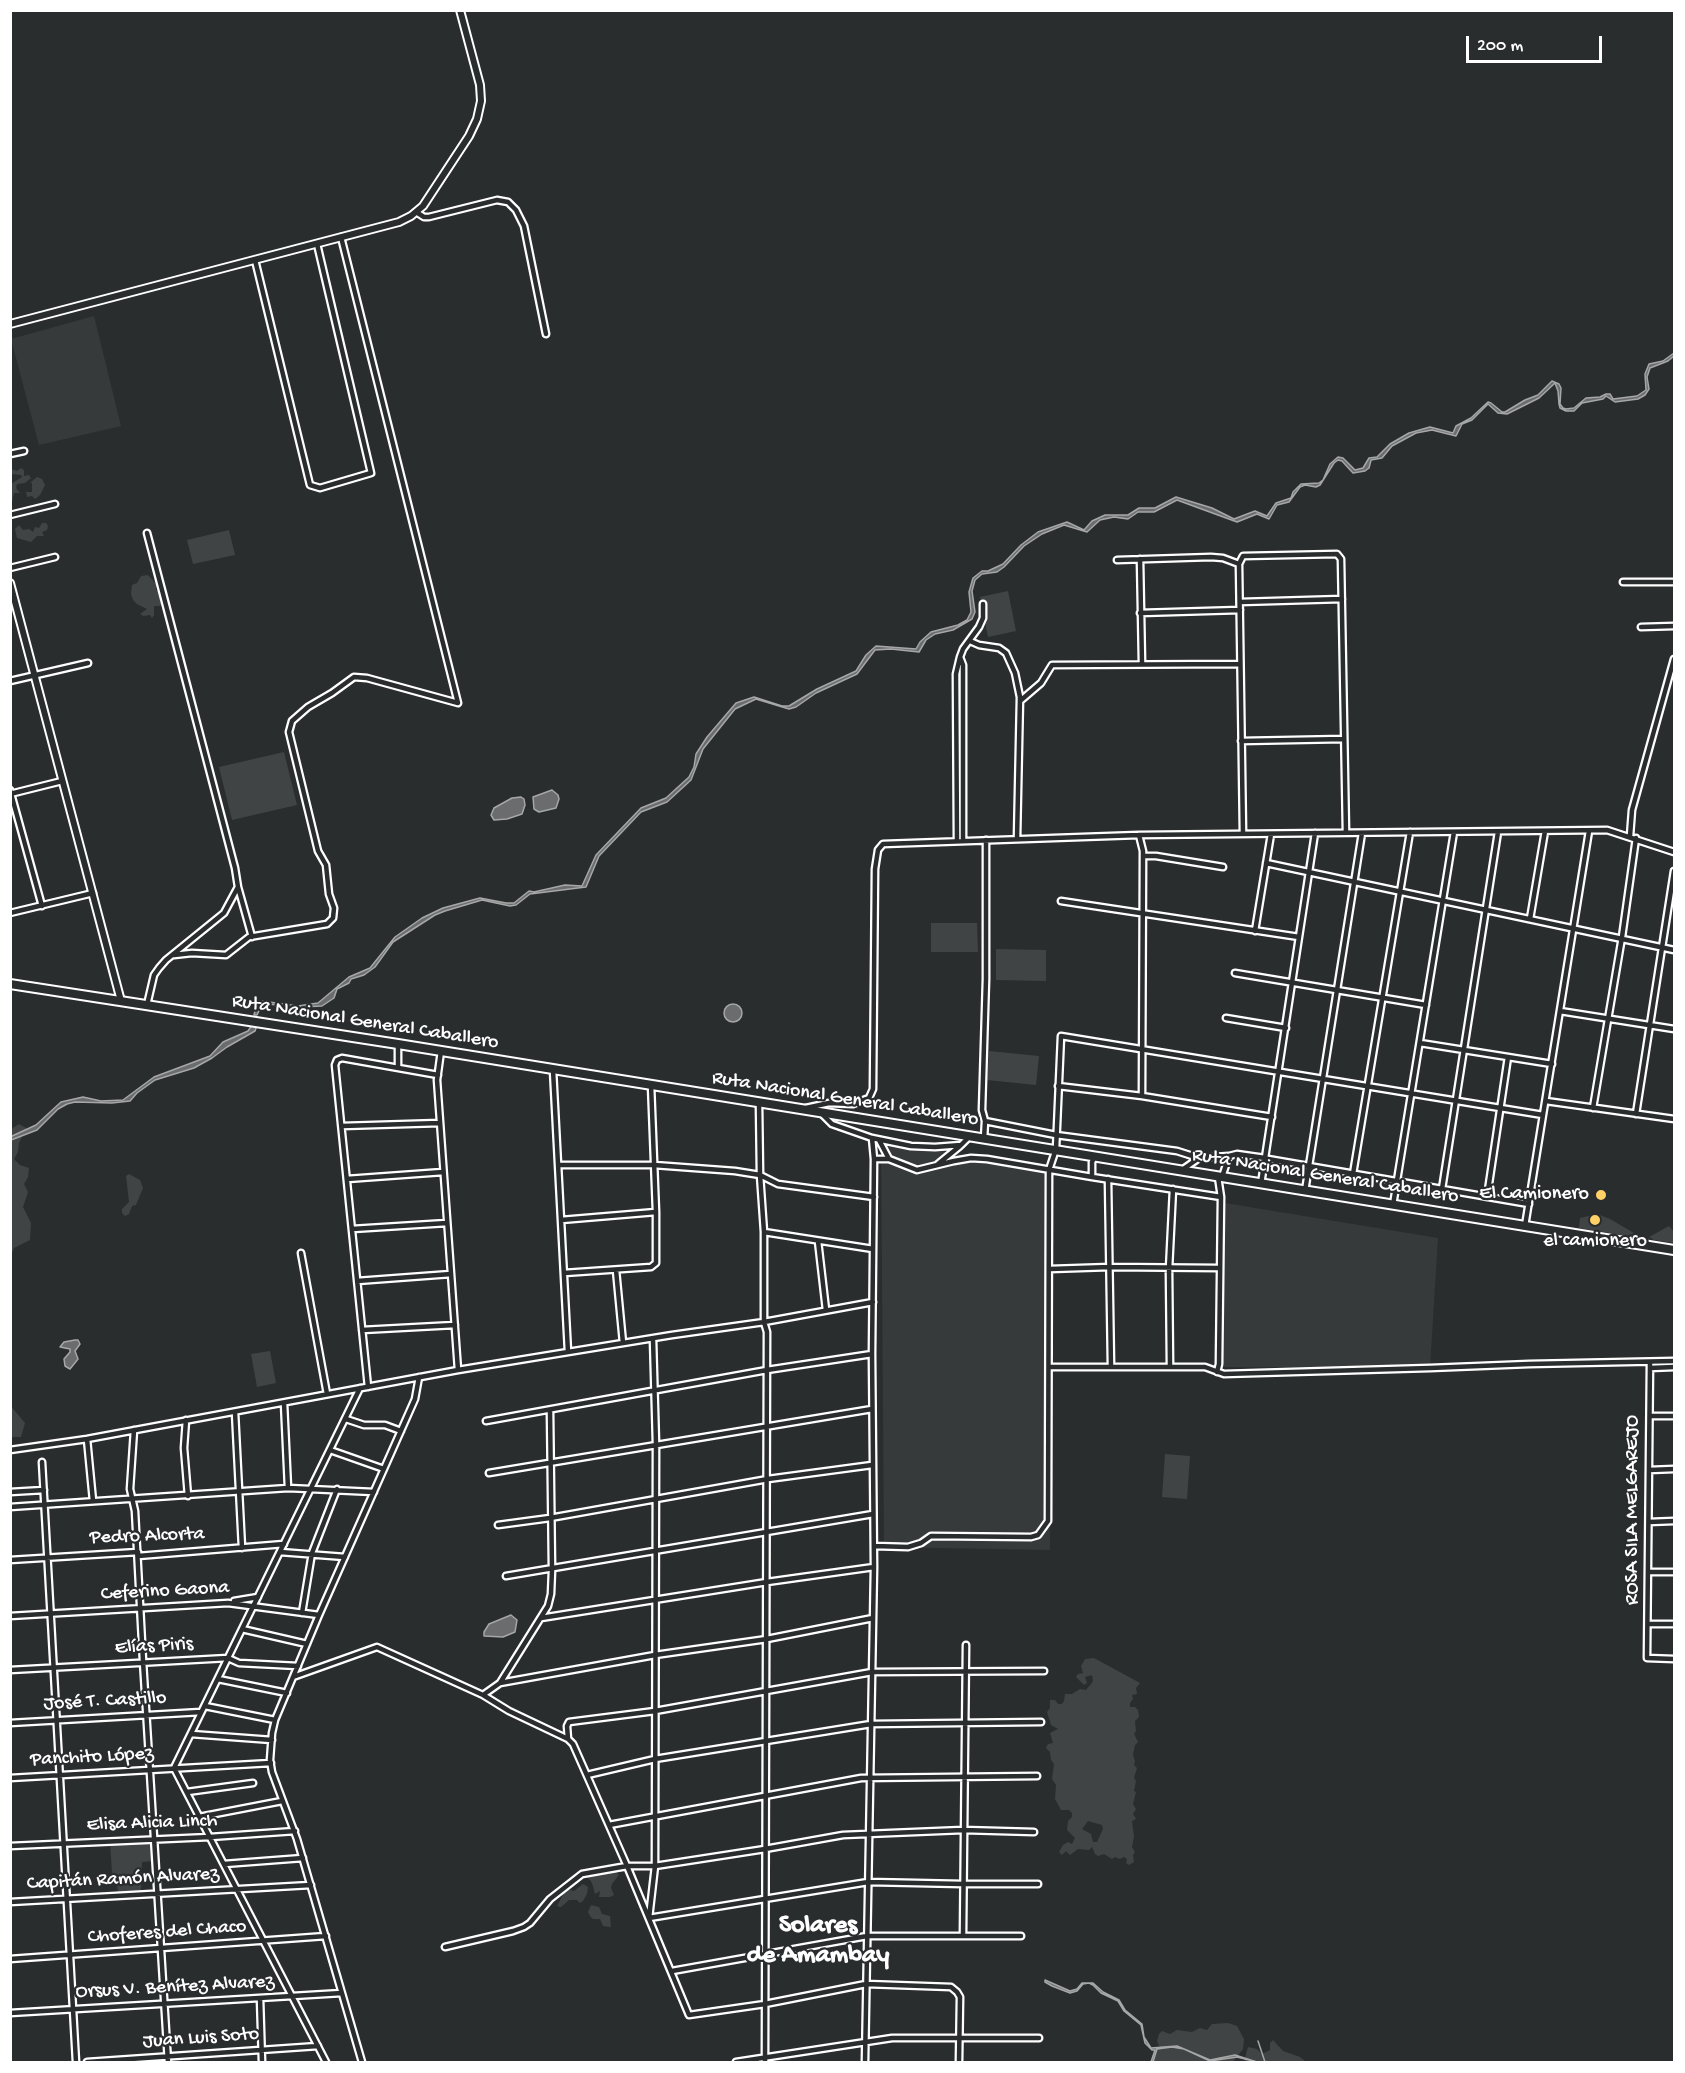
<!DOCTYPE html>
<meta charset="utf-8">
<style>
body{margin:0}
#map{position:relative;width:1685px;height:2073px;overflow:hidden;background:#2a2d2e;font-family:"Gochi Hand",sans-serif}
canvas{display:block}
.frame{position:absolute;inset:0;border:12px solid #fff;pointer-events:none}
.scale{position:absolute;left:1466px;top:36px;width:136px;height:27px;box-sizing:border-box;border:3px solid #fff;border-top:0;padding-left:8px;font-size:18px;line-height:21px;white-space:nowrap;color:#fff;-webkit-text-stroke:4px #2a2d2e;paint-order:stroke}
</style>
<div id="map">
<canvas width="1685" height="2073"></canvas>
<div class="frame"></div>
<div class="scale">200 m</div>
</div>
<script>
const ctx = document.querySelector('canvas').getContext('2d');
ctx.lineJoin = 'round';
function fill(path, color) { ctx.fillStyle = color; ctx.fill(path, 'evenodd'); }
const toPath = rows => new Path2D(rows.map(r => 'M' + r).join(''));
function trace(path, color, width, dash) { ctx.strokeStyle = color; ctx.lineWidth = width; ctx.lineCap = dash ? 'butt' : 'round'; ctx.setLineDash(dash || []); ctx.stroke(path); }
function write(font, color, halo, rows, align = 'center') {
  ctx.font = font + ' "Gochi Hand",sans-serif'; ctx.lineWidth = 4.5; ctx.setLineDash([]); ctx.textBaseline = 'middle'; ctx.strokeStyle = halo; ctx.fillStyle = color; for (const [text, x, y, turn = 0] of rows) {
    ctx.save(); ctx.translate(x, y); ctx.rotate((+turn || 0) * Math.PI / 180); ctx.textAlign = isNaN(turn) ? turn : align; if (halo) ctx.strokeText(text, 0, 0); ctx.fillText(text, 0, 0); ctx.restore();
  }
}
fill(toPath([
 [94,316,121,426,39,445,11,339],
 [881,1140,1049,1170,1050,1550,884,1547],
 [1225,1203,1438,1238,1430,1368,1220,1367]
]), '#373a3b');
fill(toPath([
 [21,468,24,470,24,476,29,475,31,478,25,483,17,484,16,488,20,493,14,493,11,506,11,484,22,477,21,475,11,474,11,469,17,471],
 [37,477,42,479,45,485,40,495,35,499,32,496,27,497,26,492,32,492,32,483,30,483],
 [42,523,46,523,48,526,47,530,42,532,44,536,37,536,31,542,17,538,15,529,19,525,23,530,29,529,33,532,35,527,39,528],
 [229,530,235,555,193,564,187,540],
 [148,575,156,584,156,590,159,592,162,603,160,606,154,606,154,615,152,618,150,615,143,616,140,614,147,609,137,604,133,600,131,594,132,585,137,583,141,576],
 [1008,591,1016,631,988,637,980,597],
 [284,752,297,805,232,820,219,767],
 [931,923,977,923,978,952,931,952],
 [996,949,1046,950,1046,981,996,980],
 [989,1051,1039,1056,1036,1085,987,1080],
 [19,1124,26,1128,19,1143,18,1152,14,1159,20,1165,29,1168,28,1177,24,1184,28,1192,23,1207,31,1223,30,1240,14,1248,11,1255,11,1129],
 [129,1174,140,1180,143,1188,136,1205,132,1206,129,1214,125,1216,122,1213,122,1209,129,1202,126,1176],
 [1597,1214,1610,1219,1634,1233,1634,1237,1579,1228,1580,1218],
 [1669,1226,1674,1232,1674,1243,1654,1240,1649,1237],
 [270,1351,276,1383,257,1387,251,1354],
 [10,1405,25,1423,21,1437,11,1437],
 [1165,1454,1190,1456,1187,1499,1162,1497],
 [1094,1658,1140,1683,1136,1688,1137,1694,1132,1695,1133,1699,1130,1703,1130,1707,1135,1707,1138,1710,1139,1717,1135,1721,1136,1731,1134,1734,1138,1742,1135,1745,1133,1755,1135,1761,1134,1765,1137,1768,1134,1778,1136,1781,1134,1791,1136,1792,1133,1804,1136,1809,1133,1814,1136,1819,1132,1821,1134,1837,1132,1847,1135,1852,1133,1855,1134,1862,1129,1865,1126,1863,1127,1859,1124,1857,1120,1859,1115,1857,1112,1859,1104,1854,1098,1856,1095,1854,1092,1847,1089,1850,1078,1849,1070,1855,1066,1851,1062,1855,1059,1852,1063,1845,1068,1842,1072,1844,1075,1838,1067,1830,1068,1821,1072,1817,1072,1813,1069,1810,1061,1810,1055,1799,1056,1785,1052,1779,1054,1764,1051,1760,1050,1752,1046,1748,1048,1744,1053,1743,1050,1733,1058,1729,1051,1725,1047,1712,1050,1708,1050,1700,1055,1700,1058,1704,1062,1704,1064,1701,1065,1694,1072,1694,1080,1689,1086,1690,1091,1684,1093,1681,1092,1675,1085,1677,1087,1683,1084,1685,1076,1677,1078,1674,1083,1673,1081,1666,1085,1659],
 [1088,1821,1102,1825,1103,1829,1097,1842,1093,1842,1091,1834,1082,1829],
 [153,1841,154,1861,142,1862,141,1891,118,1893,116,1873,112,1873,110,1842],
 [599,1867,603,1869,612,1868,619,1875,612,1884,611,1888,614,1895,610,1897,599,1897,600,1891,595,1894,592,1883,587,1876],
 [583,1884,588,1887,587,1894,583,1901,580,1903,577,1900,569,1900,561,1907,557,1906,566,1889,574,1891],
 [591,1905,599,1907,602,1914,610,1916,611,1927,603,1926,600,1919,593,1919,590,1916,588,1912],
 [1228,2023,1237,2026,1244,2039,1243,2049,1233,2062,1154,2062,1157,2050,1160,2048,1157,2041,1159,2034,1162,2031,1170,2034,1177,2030,1192,2032,1200,2028,1207,2030,1212,2024],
 [1273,2040,1283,2051,1300,2057,1306,2062,1244,2062,1248,2047,1257,2049,1262,2054,1270,2050,1270,2043]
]), '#414445');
const water = toPath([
 [1674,353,1674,356,1668,361,1650,368,1647,377,1649,389,1645,395,1638,399,1615,402,1606,396,1603,399,1582,403,1574,411,1566,411,1560,408,1559,404,1558,391,1555,383,1539,398,1507,414,1498,413,1488,404,1472,420,1462,424,1456,436,1432,430,1416,433,1392,446,1382,458,1371,460,1369,468,1365,471,1353,473,1342,461,1338,460,1334,463,1320,485,1316,487,1305,485,1300,487,1289,502,1277,505,1269,519,1257,514,1237,522,1177,500,1154,512,1138,512,1128,519,1114,517,1100,520,1087,532,1064,525,1042,534,1024,546,1004,567,997,572,982,574,975,580,972,591,975,612,972,619,953,630,935,634,926,640,919,652,891,649,875,650,857,674,816,693,796,707,789,709,756,699,735,709,703,749,691,780,667,802,641,812,599,856,586,887,530,894,516,905,510,906,482,900,445,911,435,915,393,942,375,967,364,975,351,979,349,983,337,989,334,998,322,1006,300,1007,267,1004,262,1005,257,1015,254,1015,256,1007,262,1001,298,1006,318,1003,349,977,370,968,395,937,422,918,443,908,480,898,506,903,514,903,529,891,534,892,565,885,582,886,596,855,641,808,666,798,689,777,694,767,696,754,707,737,736,703,754,697,782,706,789,706,817,689,856,671,866,655,876,646,916,649,920,642,931,632,958,625,967,620,971,612,969,592,973,578,982,571,988,571,1003,564,1021,545,1038,532,1067,522,1084,530,1092,521,1105,515,1128,515,1139,508,1155,508,1176,497,1212,508,1234,519,1255,511,1267,516,1276,503,1291,498,1293,492,1301,484,1319,483,1323,480,1330,464,1338,457,1343,458,1355,470,1363,468,1369,458,1377,457,1390,444,1409,433,1430,427,1453,433,1456,426,1471,418,1488,402,1491,403,1502,412,1505,412,1525,400,1538,395,1552,381,1559,384,1561,388,1560,404,1563,408,1566,409,1574,408,1586,398,1600,397,1606,394,1610,394,1613,399,1637,396,1646,390,1645,374,1649,364,1663,361,1674,353],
 [552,790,558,795,559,799,556,808,539,812,534,809,533,797,552,790],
 [521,797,524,799,525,805,522,814,507,819,494,820,491,815,494,808,512,798,521,797],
 '724 1013a9 9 0 1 1 18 0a9 9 0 1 1-18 0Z',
 [252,1025,257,1025,255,1031,227,1047,212,1058,194,1068,155,1080,137,1093,130,1101,112,1103,75,1102,67,1104,58,1109,37,1130,11,1140,10,1137,36,1125,61,1102,83,1097,101,1101,123,1100,154,1077,210,1056,223,1042,248,1031,252,1025],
 [75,1340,78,1340,80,1344,75,1351,78,1359,70,1369,65,1366,64,1359,70,1352,70,1349,60,1347,64,1342,75,1340],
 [511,1615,517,1620,515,1632,503,1637,484,1636,484,1632,489,1624,511,1615],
 [1045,1980,1070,1991,1077,1989,1082,1983,1093,1983,1103,1992,1119,2000,1125,2010,1142,2024,1144,2037,1151,2048,1177,2046,1210,2060,1235,2055,1257,2062,1237,2057,1210,2061,1184,2049,1172,2047,1157,2049,1153,2062,1151,2062,1155,2050,1152,2050,1145,2043,1141,2025,1124,2011,1118,2001,1101,1993,1093,1985,1089,1983,1083,1984,1077,1991,1070,1993,1052,1986,1045,1982,1045,1980]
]);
fill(water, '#6a6c6d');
trace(water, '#a6a7a7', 1.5);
trace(toPath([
 [1258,2041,1265,2062]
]), '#a6a7a7', 1.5);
const minor = toPath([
 [416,212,424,217,429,217,497,200,508,202,516,210,524,226,546,334],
 [255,260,310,485,320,488,371,473,317,244],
 [10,454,24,451],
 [10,515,55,504],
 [1140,559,1142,664],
 [1117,560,1211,557,1223,558,1239,564],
 [10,568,55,557],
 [1623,582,1674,582],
 [1240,602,1342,599],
 [1140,613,1240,610],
 [1641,627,1674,626],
 [970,641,979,645,999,648,1006,653,1015,673,1020,697,1017,839],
 [960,657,963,649,979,627,983,618,983,604],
 [10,681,88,663],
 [1020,701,1041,683,1052,665,1240,664],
 [1241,741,1344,739],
 [10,790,42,906],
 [10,794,62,781],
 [1243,834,1239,564,1243,556,1337,554,1341,559,1346,833],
 [1139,835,1143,851,1142,1096],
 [1630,836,1632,810,1674,659],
 [957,841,956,674,960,657,963,665,963,841],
 [1143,856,1156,856,1223,867],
 [1266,863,1674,950],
 [238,887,252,937],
 [1061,901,1299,937],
 [10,913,93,893],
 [1530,919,1545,831],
 [1255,931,1271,834],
 [174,955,192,953,226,955,249,937,327,924,333,918,334,908,329,894,326,865,318,851,289,732,292,721,308,707,332,693,354,677,367,678,458,703,341,237],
 [1235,973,1426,1005],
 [147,1005,154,975,159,968,166,960,224,913,238,887,235,868,147,533],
 [1560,1011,1674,1029],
 [1226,1018,1286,1028],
 [1420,1043,1552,1064],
 [441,1051,437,1080,458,1370],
 [398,1068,398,1044],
 [553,1070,568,1352],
 [1058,1086,1142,1096,1272,1117],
 [1546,1101,1674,1119],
 [759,1103,760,1175,764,1232,764,1322,767,1332,765,2062],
 [806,1108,829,1103,853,1104,869,1098,873,1089,875,869,878,850,883,844,1139,835,1607,830,1674,852],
 [1593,1108,1622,937,1636,838],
 [820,1112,832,1124,872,1138,874,1159,872,1354,874,1567,865,2062],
 [1636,1114,1674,871],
 [985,1121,1056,1135,1177,1151,1199,1158],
 [342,1126,440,1123],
 [872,1138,911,1146,935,1147,961,1145,969,1137],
 [984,1139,985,1121,982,1110,986,979,986,840],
 [879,1140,889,1159],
 [1095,1156,1092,1162,1092,1177,1221,1197],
 [874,1159,889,1159,917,1170,954,1161,971,1158,987,1159,1092,1177],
 [938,1164,960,1146],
 [558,1165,654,1165,735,1171,760,1175,778,1184,874,1197],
 [1182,1170,1199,1158,1229,1156],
 [1353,1174,1410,832],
 [1222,1177,1229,1156,1237,1154,1265,1158,1315,833],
 [347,1179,443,1172],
 [1108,1179,1111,1367],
 [1261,1184,1265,1158,1268,1159,1529,1204],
 [1442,1189,1498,832],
 [1305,1191,1362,833],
 [1487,1197,1508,1057],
 [1393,1205,1454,832],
 [561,1220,656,1212],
 [1525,1226,1589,831],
 [352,1229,447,1223],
 [764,1232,873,1249],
 [818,1241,826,1310],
 [301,1253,327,1394],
 [1050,1269,1110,1267,1219,1268],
 [616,1270,623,1343],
 [564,1273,651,1267,656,1263,656,1212,651,1085],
 [357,1281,451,1274],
 [362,1330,455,1325],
 [653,1339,656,1444,655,1866,649,1918,868,1882,963,1884,1038,1884],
 [1650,1362,1647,1658,1674,1659],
 [1050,1367,1205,1367,1224,1374,1430,1368,1529,1364,1674,1361],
 [1170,1367,1169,1269,1173,1189],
 [1650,1368,1674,1367],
 [1217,1372,1219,1364,1221,1197,1218,1177],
 [368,1387,335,1065,337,1060,342,1058,438,1075],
 [284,1403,288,1488],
 [235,1412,242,1548],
 [1650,1416,1674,1416],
 [346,1419,364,1425,385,1425,401,1431],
 [186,1420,184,1448,188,1496],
 [486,1421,767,1370,872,1354],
 [134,1430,130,1489,135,1511,143,1661,168,2062],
 [87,1439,93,1501],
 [10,1450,87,1439,458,1370,672,1335,764,1322,873,1302],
 [330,1450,384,1469],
 [42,1462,76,2062],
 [1649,1470,1674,1469],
 [489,1473,872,1409],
 [10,1492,44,1490],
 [10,1507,288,1488,374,1492],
 [1649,1522,1674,1521],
 [498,1525,550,1518,768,1479,872,1465],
 [874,1546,908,1547,921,1543,931,1536,1031,1537,1038,1535,1048,1521,1049,1170,1056,1149,1061,1036,1543,1115],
 [280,1552,345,1557],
 [10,1560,138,1552,138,1556,284,1544],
 [1648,1572,1674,1572],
 [506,1576,873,1514],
 [234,1601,258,1597],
 [302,1613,312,1553,337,1489],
 [10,1616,228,1603,319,1615],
 [541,1618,767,1582,874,1567],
 [1648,1624,1674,1624],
 [242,1629,307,1644],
 [10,1670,228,1658,239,1663,298,1666],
 [293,1677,377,1647,483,1695,509,1711,568,1739,573,1744,627,1866,689,2015,765,2004,866,1984,951,1987,957,1992,960,1997,959,2062],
 [218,1679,287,1693],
 [500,1683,655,1655,767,1639,873,1618],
 [483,1695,500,1683,548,1606,551,1594,552,1570,550,1410],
 [205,1706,275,1720],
 [10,1723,201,1712],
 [191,1734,272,1740],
 [568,1739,567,1726,569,1722,655,1711,872,1672,1044,1671],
 [587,1775,655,1759,871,1724,1041,1722],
 [10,1778,271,1763],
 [187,1792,253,1783],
 [199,1817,282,1801],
 [609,1825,861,1778,1037,1776],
 [10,1846,210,1837,295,1831],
 [224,1864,303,1858],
 [10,1902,311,1885],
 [963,1936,966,1645],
 [445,1947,513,1931,524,1927,530,1923,550,1899,582,1874,627,1866,655,1866,765,1849,843,1835,963,1830,1034,1832],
 [10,1959,326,1936],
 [672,1971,867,1936,1021,1936],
 [260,1998,262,2062],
 [10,2013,342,1993],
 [87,2062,318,2046],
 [326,2062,174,1768,360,1388],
 [362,2062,297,1839,272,1772,270,1760,272,1733,275,1720,319,1615,415,1399,419,1377],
 [736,2062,892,2038,1039,2038]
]);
const tertiary = toPath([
 [10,324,399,222,411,216,423,206,469,136,477,119,481,101,480,85,460,10],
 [10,583,121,1001]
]);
const trunk = toPath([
 [10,984,398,1044,1674,1250]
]);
trace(minor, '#fff', 9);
trace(tertiary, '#fff', 10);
trace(trunk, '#fff', 12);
trace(minor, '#2a2d2e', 4.5);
trace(tertiary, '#2a2d2e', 6);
trace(trunk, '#2a2d2e', 8);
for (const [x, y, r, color] of [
 [1601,1195,6,"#ffd166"],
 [1595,1220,6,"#ffd166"]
]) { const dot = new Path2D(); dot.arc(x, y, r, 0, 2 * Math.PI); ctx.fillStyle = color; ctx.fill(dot); trace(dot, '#2a2d2e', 2); }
write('20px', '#fff', '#2a2d2e', [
 ["Ruta Nacional General Caballero",365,1023,9],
 ["Ruta Nacional General Caballero",845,1100,9],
 ["Ruta Nacional General Caballero",1325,1177,9],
 ["ROSA SILA MELGAREJO",1634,1510,-90],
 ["Pedro Alcorta",147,1537,-2],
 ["Ceferino Gaona",165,1592,-3],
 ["Elías Piris",154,1647,-3],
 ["José T. Castillo",105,1702,-3],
 ["Panchito López",92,1758,-3],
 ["Elisa Alicia Linch",152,1824,-2],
 ["Capitán Ramón Alvarez",123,1880,-3],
 ["Choferes del Chaco",167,1933,-4],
 ["Orsus V. Benítez Alvarez",175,1988,-3],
 ["Juan Luis Soto",201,2039,-4]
]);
write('20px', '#fff', '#2a2d2e', [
 ["El Camionero",1589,1195],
 ["el camionero",1595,1242,"center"]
], 'right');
write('bold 26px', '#fff', '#2a2d2e', [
 ["Solares",818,1927],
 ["de Amambay",818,1957]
]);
</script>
